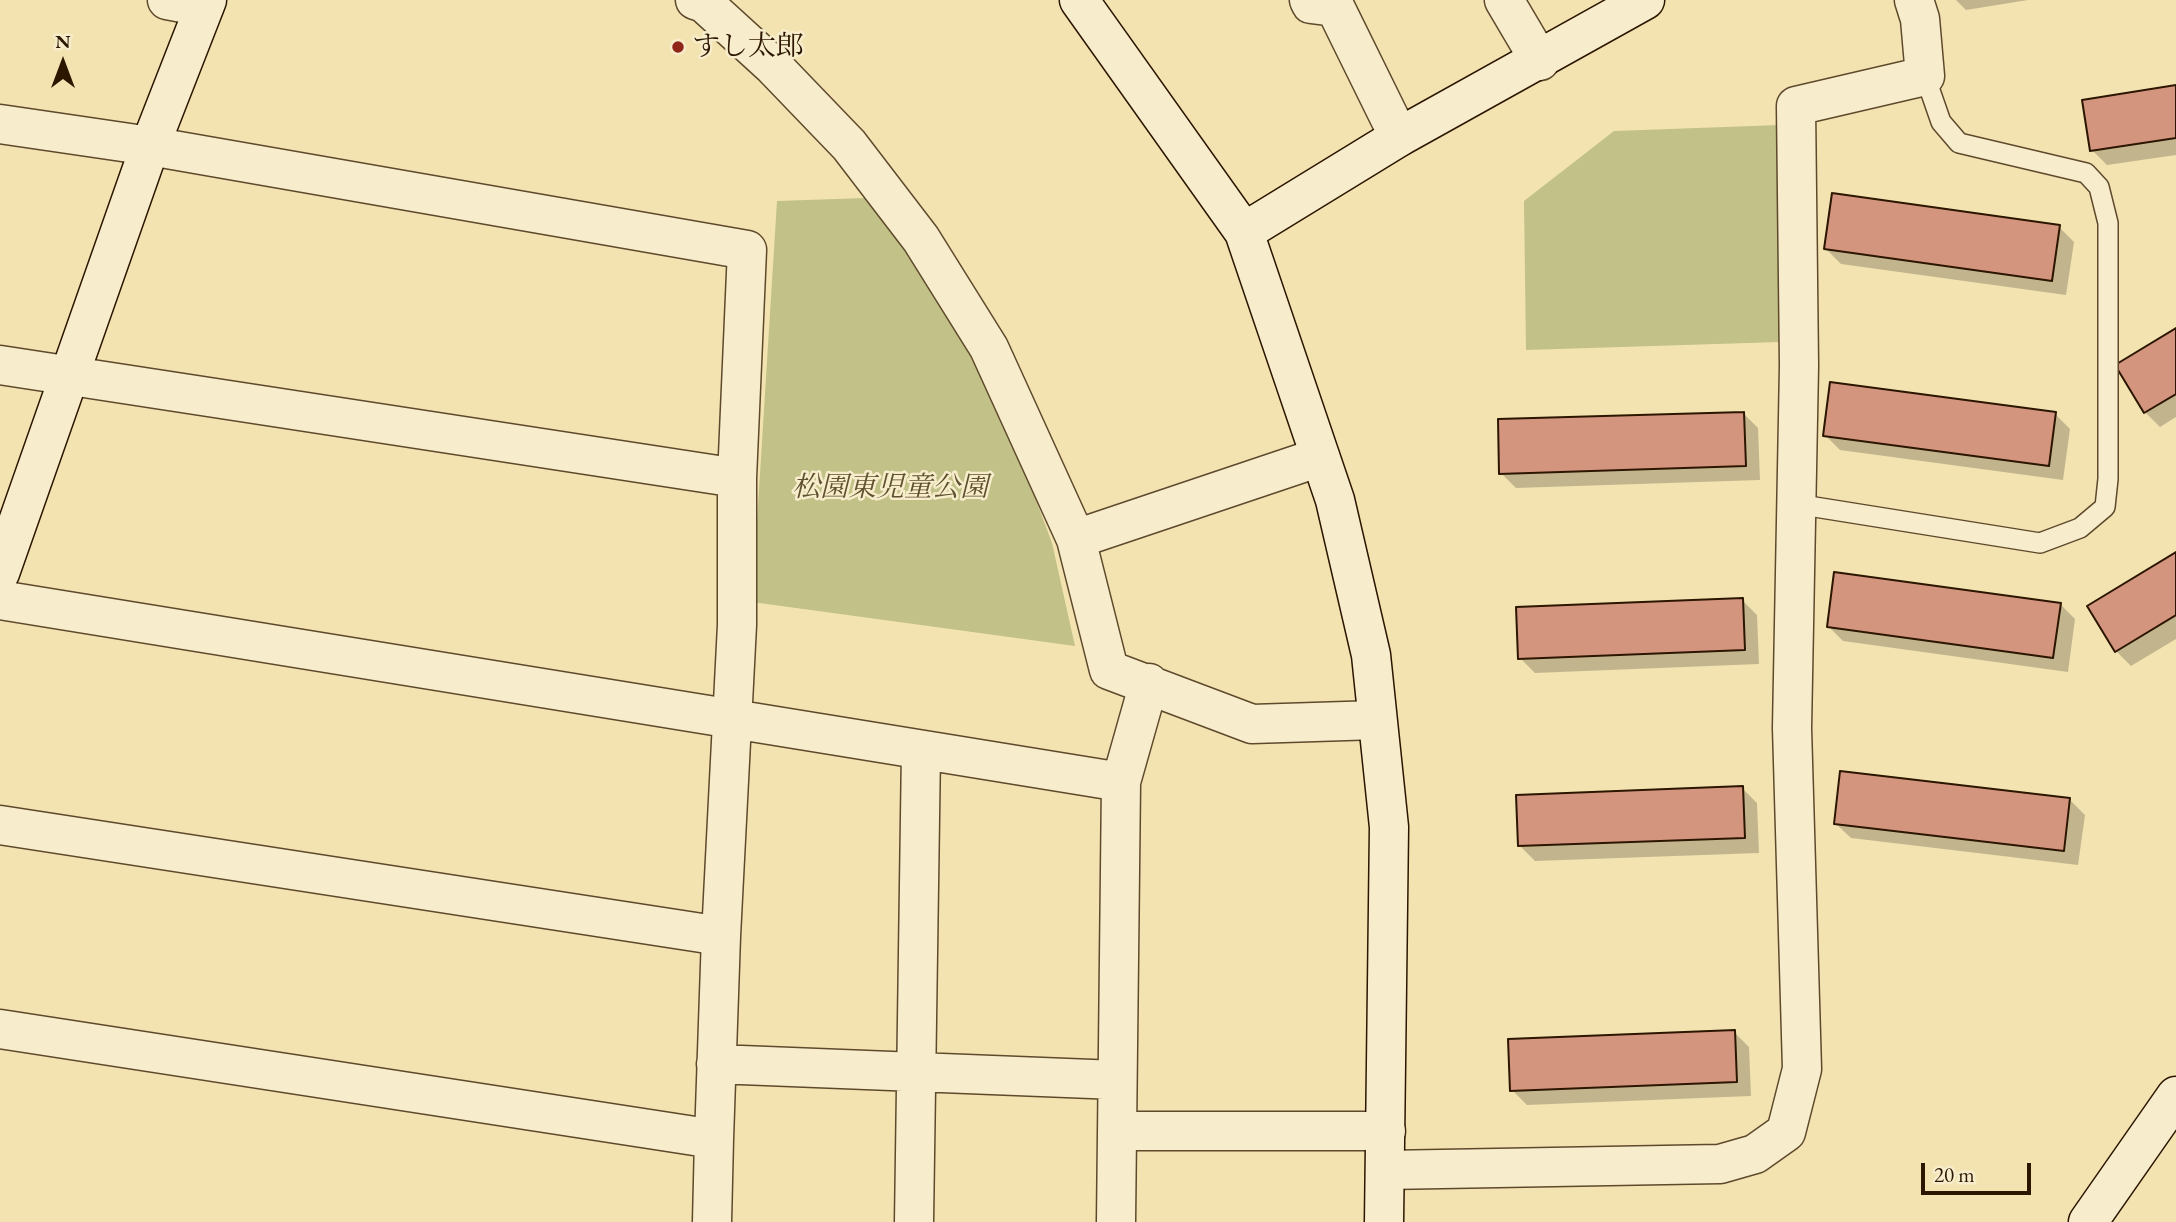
<!DOCTYPE html>
<meta charset="utf-8">
<style>
body{margin:0}
#map{position:relative;width:2176px;height:1222px;overflow:hidden;background:#f3e3b1;font-family:"EB Garamond",serif}
canvas{display:block}
.north{position:absolute;left:28px;top:28px;width:70px;height:70px;-webkit-text-stroke:5px #f7edcc;paint-order:stroke;rotate:0deg;font-size:19px;font-weight:700;line-height:28px;text-align:center;color:#2c1600}
.north::after{content:'';display:block;margin:auto;width:24px;height:32px;background:#2c1600;clip-path:polygon(50% 0,100% 100%,50% 72%,0 100%)}
.scale{position:absolute;left:1921px;top:1163px;width:110px;height:32px;box-sizing:border-box;border:4px solid #2c1600;border-top:0;padding-left:9px;font-size:21px;line-height:24px;white-space:nowrap;color:#2c1600;-webkit-text-stroke:5px #f7edcc;paint-order:stroke}
</style>
<div id="map">
<canvas width="2176" height="1222"></canvas>
<div class="north">N</div>
<div class="scale">20 m</div>
</div>
<script>
const ctx = document.querySelector('canvas').getContext('2d');
ctx.lineJoin = 'round';
function fill(path, color) { ctx.fillStyle = color; ctx.fill(path, 'evenodd'); }
const toPath = rows => new Path2D(rows.map(r => 'M' + r).join(''));
function trace(path, color, width, dash) { ctx.strokeStyle = color; ctx.lineWidth = width; ctx.lineCap = dash ? 'butt' : 'round'; ctx.setLineDash(dash || []); ctx.stroke(path); }
function write(font, color, halo, rows, align = 'center') {
  ctx.font = font + ' "EB Garamond","Noto Serif JP",serif'; ctx.lineWidth = 5; ctx.setLineDash([]); ctx.textBaseline = 'middle'; ctx.strokeStyle = halo; ctx.fillStyle = color; for (const [text, x, y, turn = 0] of rows) {
    ctx.save(); ctx.translate(x, y); ctx.rotate((+turn || 0) * Math.PI / 180); ctx.textAlign = isNaN(turn) ? turn : align; if (halo) ctx.strokeText(text, 0, 0); ctx.fillText(text, 0, 0); ctx.restore();
  }
}
fill(toPath([
 [1780,125,1780,342,1526,350,1524,201,1614,131],
 [866,198,959,322,1007,422,1052,543,1075,646,752,602,777,201]
]), '#c2c187');
fill(toPath([
 [1956,0,2028,0,1966,10],
 [2176,87,2176,155,2107,165,2092,150],
 [2059,227,2074,242,2066,295,1841,264,1826,249],
 [2176,330,2176,417,2160,427,2145,412],
 [1743,413,1758,428,1760,480,1516,488,1501,473],
 [2055,414,2070,429,2063,480,1840,450,1825,435],
 [2176,555,2176,639,2131,666,2116,651],
 [1742,600,1757,615,1759,664,1535,673,1520,658],
 [2060,604,2075,619,2068,672,1843,641,1829,627],
 [1742,788,1757,803,1759,853,1535,861,1520,846],
 [2070,800,2085,815,2078,865,1851,838,1836,824],
 [1734,1032,1749,1047,1751,1096,1527,1105,1512,1090]
]), '#0003');
const building = toPath([
 [2176,85,2176,138,2090,151,2082,100,2176,85],
 [1832,193,2060,225,2052,281,1824,249,1832,193],
 [2176,328,2176,394,2144,413,2115,365,2176,328],
 [1830,382,2056,412,2049,466,1823,436,1830,382],
 [1744,412,1746,466,1499,474,1498,419,1744,412],
 [2176,552,2176,615,2115,652,2087,606,2176,552],
 [1834,572,2061,603,2053,658,1827,627,1834,572],
 [1743,598,1745,650,1518,659,1516,607,1743,598],
 [1840,771,2070,798,2064,851,1834,824,1840,771],
 [1743,786,1745,838,1518,846,1516,795,1743,786],
 [1735,1030,1737,1082,1510,1091,1508,1039,1735,1030]
]);
fill(building, '#d4957f');
trace(building, '#2c1600', 2);
const lane = toPath([
 [1796,504,2040,543,2080,528,2105,507,2108,479,2108,223,2099,187,2086,173,1959,143,1941,122,1925,76]
]);
const street = toPath([
 [167,0,204,7],
 [695,0,704,3,773,66,849,145,921,239,989,348,1076,539,1320,457],
 [1309,0,1311,4,1335,7,1399,137],
 [1504,0,1540,61],
 [0,124,150,146,747,250,737,478,0,365],
 [1076,539,1109,670,1252,724,1377,720],
 [0,600,1121,782,1116,1222],
 [1121,782,1149,683],
 [0,825,721,936,737,625,737,478],
 [0,1029,714,1139,712,1222],
 [716,1064,1117,1080],
 [1117,1131,1386,1131],
 [714,1139,721,936],
 [1386,1170,1720,1164,1755,1154,1786,1132,1802,1069,1792,728,1799,366,1796,106,1925,76,1920,19,1914,0],
 [914,1222,921,750]
]);
const secondary = toPath([
 [1079,0,1244,232,1335,500,1371,655,1389,827,1384,1222],
 [1244,232,1399,137,1645,0],
 [0,573,150,146,207,0],
 [2088,1222,2176,1096]
]);
trace(lane, '#5e492c', 22);
trace(street, '#5e492c', 41);
trace(secondary, '#2c1600', 41);
trace(lane, '#f7edcc', 19);
trace(street, '#f7edcc', 38);
trace(secondary, '#f7edcc', 38);
for (const [x, y, r, color] of [
 [678,47,7,"#8f2418"]
]) { const dot = new Path2D(); dot.arc(x, y, r, 0, 2 * Math.PI); ctx.fillStyle = color; ctx.fill(dot); trace(dot, '#f7edcc', 2.5); }
write('28px', '#2c1600', '#f7edcc', [
 ["すし太郎",692,47]
], 'left');
write('italic 28px', '#60522f', '#f7edcc', [
 ["松園東児童公園",890,488]
]);
</script>
